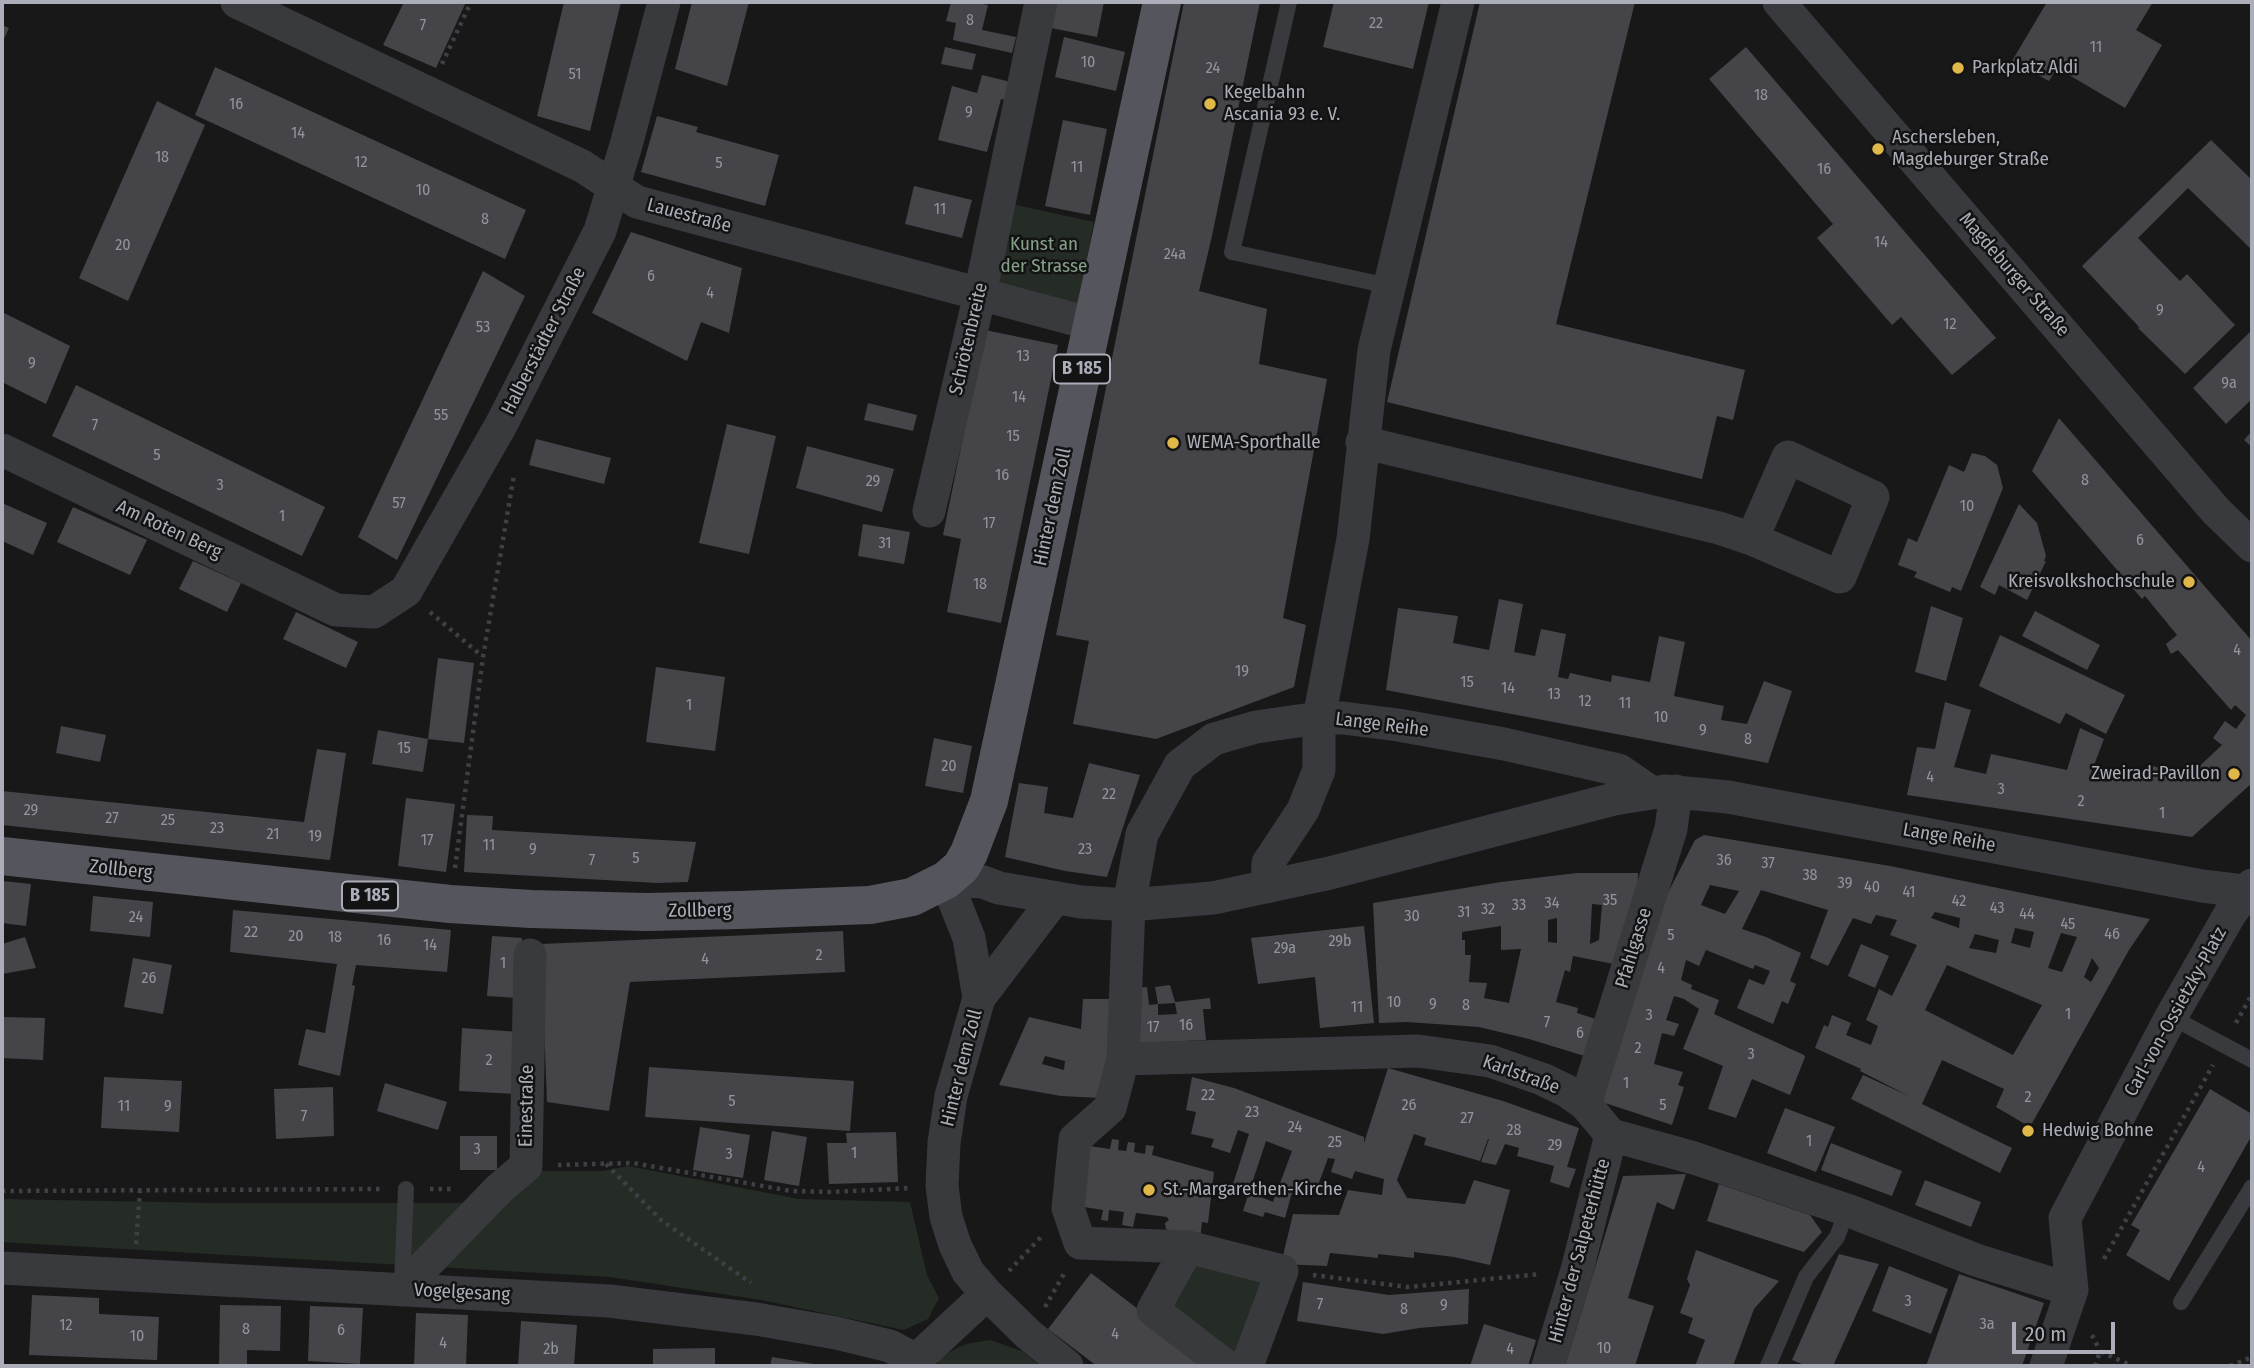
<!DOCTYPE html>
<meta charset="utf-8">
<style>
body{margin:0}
#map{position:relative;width:2254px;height:1368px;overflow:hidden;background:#181819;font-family:"Fira Sans Condensed",sans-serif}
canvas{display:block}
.frame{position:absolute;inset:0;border:4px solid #abaeb8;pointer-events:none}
.scale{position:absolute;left:2012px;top:1322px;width:103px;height:32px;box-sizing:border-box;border:4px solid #abaeb8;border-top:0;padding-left:9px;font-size:21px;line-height:24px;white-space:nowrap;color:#abaeb8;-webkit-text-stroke:5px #131314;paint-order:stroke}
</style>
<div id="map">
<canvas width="2254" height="1368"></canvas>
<div class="frame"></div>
<div class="scale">20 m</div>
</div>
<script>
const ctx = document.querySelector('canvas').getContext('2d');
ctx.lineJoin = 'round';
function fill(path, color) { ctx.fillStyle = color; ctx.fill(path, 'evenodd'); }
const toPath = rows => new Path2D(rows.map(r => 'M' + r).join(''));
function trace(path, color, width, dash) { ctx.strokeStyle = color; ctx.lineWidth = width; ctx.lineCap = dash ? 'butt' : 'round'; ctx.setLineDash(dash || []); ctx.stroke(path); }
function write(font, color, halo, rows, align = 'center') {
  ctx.font = font + ' "Fira Sans Condensed",sans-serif'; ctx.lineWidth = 5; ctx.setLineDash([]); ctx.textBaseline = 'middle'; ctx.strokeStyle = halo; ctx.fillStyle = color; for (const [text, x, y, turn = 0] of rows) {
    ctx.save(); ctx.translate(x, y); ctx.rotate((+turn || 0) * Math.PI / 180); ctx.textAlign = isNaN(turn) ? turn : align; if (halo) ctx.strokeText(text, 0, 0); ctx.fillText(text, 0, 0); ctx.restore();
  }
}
fill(toPath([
 [1012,204,1094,222,1078,308,994,289],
 [628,1166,799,1199,910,1202,927,1275,939,1298,928,1319,904,1330,761,1300,610,1277,2,1242,2,1199,212,1203,502,1203,536,1171,603,1171],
 [1195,1257,1266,1279,1234,1360,1163,1307],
 [990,1340,1022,1351,1040,1366,937,1366,941,1356,966,1344]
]), '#242c25');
fill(toPath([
 [404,2,466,2,436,68,383,45],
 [564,2,621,2,590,131,537,116],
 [692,2,749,2,727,86,675,69],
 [951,2,970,2,988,5,982,30,1016,37,1012,53,953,40,956,23,946,21],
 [1056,2,1104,2,1097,37,1051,28],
 [1184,2,1260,2,1212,236,1199,291,1267,309,1259,364,1327,379,1283,618,1306,625,1294,687,1156,739,1073,724,1089,641,1056,635],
 [1334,2,1429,2,1413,69,1323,47],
 [1480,2,1635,2,1556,324,1745,370,1733,420,1717,416,1702,479,1387,402],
 [2047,2,2153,2,2136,30,2162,45,2125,108,2057,68,2049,81,2012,61],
 [2,25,9,28,2,43],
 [1064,37,1125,52,1116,91,1055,77],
 [945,47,976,54,972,70,941,64],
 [1746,47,1996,338,1952,375,1901,317,1892,325,1817,238,1833,224,1709,79],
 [215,67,526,210,505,259,195,115],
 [982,75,1015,83,1010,101,1001,99,987,152,938,140,952,86,977,93],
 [157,101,205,125,128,301,79,278],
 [657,116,698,127,696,132,779,155,765,206,641,172],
 [1063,120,1107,129,1090,215,1045,206],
 [2211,140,2252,180,2252,250,2188,188,2138,238,2180,281,2187,274,2235,325,2185,374,2138,328,2139,327,2082,266],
 [914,186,972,200,962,238,905,224],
 [631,232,742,268,729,333,701,322,687,361,592,313],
 [483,271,525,296,397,560,358,537],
 [2,312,70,346,46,404,2,382],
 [985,330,1058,345,1001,623,947,612,961,539,943,535],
 [2252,330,2252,399,2226,424,2193,388],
 [76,385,325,507,302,556,52,436],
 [868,403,917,415,913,431,864,420],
 [2059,418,2252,641,2252,783,2192,837,1907,795,1917,747,1935,749,1945,702,1971,710,1954,767,1986,774,1991,754,2067,770,2080,728,2104,739,2091,773,2145,778,2149,765,2189,776,2222,745,2213,738,2225,721,2236,729,2246,715,2235,705,2231,710,2178,650,2171,654,2166,644,2177,635,2145,596,2142,599,2032,471],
 [727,424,776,436,749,554,699,543],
 [2252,431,2252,447,2244,440],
 [536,439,611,458,604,484,529,465],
 [807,446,894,469,882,512,796,488],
 [1972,453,1985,456,1997,465,2003,488,1961,591,1952,587,1950,592,1914,577,1917,572,1898,565,1908,538,1917,542,1949,465,1964,472],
 [2,503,47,523,33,555,2,541],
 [2019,504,2037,523,2046,556,2044,561,2046,561,2027,600,1999,585,1995,595,1980,587],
 [73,507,147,540,130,575,57,542],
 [863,524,910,532,904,564,858,556],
 [193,561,241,583,227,612,179,589],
 [1499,599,1523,604,1514,652,1535,656,1541,629,1566,634,1558,677,1568,679,1570,673,1611,682,1612,675,1650,682,1659,636,1685,642,1674,696,1724,706,1721,720,1747,724,1764,681,1792,691,1768,763,1386,690,1398,608,1458,616,1453,643,1489,650],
 [1931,606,1963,618,1946,681,1915,672],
 [2035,611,2100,645,2087,670,2022,636],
 [296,612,358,642,346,668,283,639],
 [2000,635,2125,695,2106,734,2066,713,2060,724,1979,686],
 [438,658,474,663,464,743,428,739,423,772,372,764,378,730,428,739],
 [656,667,725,677,715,751,646,742],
 [61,726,106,735,100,762,56,753],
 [934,738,972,746,963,793,925,786],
 [317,749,346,753,330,860,2,825,2,791,304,822],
 [1089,763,1140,775,1107,877,1065,871,1005,857,1019,783,1048,787,1044,813,1073,818],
 [406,798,455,804,446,872,398,866],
 [467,815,493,816,492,830,696,842,688,882,657,883,464,872],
 [1704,835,1890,866,2150,919,2129,950,2030,1127,1996,1107,2004,1089,1942,1060,1922,1104,2012,1148,2000,1173,1851,1099,1863,1075,1911,1097,1860,1071,1861,1069,1815,1048,1824,1025,1828,1027,1832,1015,1851,1023,1846,1035,1871,1045,1878,1026,1866,1020,1879,989,1892,996,1917,945,1890,935,1897,920,1876,915,1871,924,1853,918,1828,966,1810,958,1828,910,1761,890,1742,929,1766,937,1801,953,1790,981,1796,984,1788,1004,1782,1001,1773,1024,1737,1008,1749,979,1764,985,1770,971,1755,965,1753,969,1706,950,1699,966,1686,960,1681,980,1692,985,1691,989,1719,1000,1714,1014,1804,1055,1805,1057,1790,1095,1752,1079,1736,1118,1708,1109,1723,1066,1683,1049,1699,1009,1684,999,1674,996,1666,1020,1679,1024,1674,1036,1662,1033,1654,1064,1683,1072,1678,1085,1684,1087,1672,1125,1605,1103,1601,1096,1653,922,1695,840],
 [1710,885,1739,891,1725,914,1701,905],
 [1935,912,1960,918,1959,928,1931,918],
 [2015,928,2034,932,2030,948,2011,943],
 [2061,933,2077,937,2062,972,2048,968],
 [1975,934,1999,940,1996,953,1969,948],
 [2092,958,2099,968,2091,982,2084,977],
 [1947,965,2042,1005,2013,1055,1925,1010],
 [1577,873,1638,873,1637,906,1619,965,1573,956,1570,972,1565,970,1556,1002,1578,1008,1577,1013,1602,1021,1591,1058,1529,1039,1479,1027,1407,1022,1379,1023,1373,903,1501,882],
 [1592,904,1602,905,1599,940,1590,944],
 [1557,918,1557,943,1548,942,1548,920],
 [1501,926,1501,950,1521,949,1509,1003,1484,998,1487,983,1469,982,1471,955,1465,955,1465,940,1462,940,1462,932],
 [2,881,31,884,26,926,2,923],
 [93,896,153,902,150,937,90,931],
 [233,910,451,930,447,972,356,965,352,985,355,986,340,1076,298,1065,306,1029,325,1033,337,964,230,952],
 [1364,926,1374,1023,1320,1028,1315,977,1258,984,1251,938],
 [843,931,845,972,630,982,609,1111,547,1102,541,944],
 [492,936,522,938,518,998,487,996],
 [25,937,36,968,2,974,2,944],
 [1861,944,1889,956,1875,988,1848,976],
 [133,958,172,965,163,1014,124,1007],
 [1170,985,1175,1002,1210,998,1211,1009,1203,1009,1206,1040,1140,1043,1136,988,1147,987,1149,1005,1158,1004,1155,987],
 [1175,1003,1177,1014,1158,1015,1158,1004],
 [1083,999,1109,999,1110,1044,1101,1098,1061,1096,999,1085,1029,1017,1081,1029],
 [1045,1056,1065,1061,1064,1070,1042,1064],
 [2,1017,45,1018,43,1060,2,1058],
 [462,1028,520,1032,517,1094,459,1091],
 [649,1067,854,1081,850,1131,645,1117],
 [1388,1068,1503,1101,1579,1128,1567,1167,1576,1169,1569,1188,1550,1182,1554,1166,1517,1156,1519,1148,1505,1144,1496,1165,1481,1162,1489,1139,1488,1139,1480,1161,1424,1145,1426,1138,1414,1134,1397,1180,1407,1198,1465,1204,1474,1180,1510,1190,1490,1265,1454,1257,1414,1252,1414,1258,1378,1254,1378,1258,1330,1253,1327,1266,1281,1264,1293,1214,1339,1215,1348,1190,1382,1195,1384,1179,1355,1171,1352,1179,1331,1172,1335,1159,1328,1158,1317,1188,1298,1181,1291,1196,1285,1218,1265,1212,1263,1217,1243,1211,1249,1192,1273,1202,1292,1151,1266,1141,1249,1192,1232,1187,1249,1134,1238,1130,1230,1153,1211,1147,1214,1139,1191,1134,1196,1112,1186,1110,1192,1077,1234,1088,1364,1137,1364,1143],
 [104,1077,182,1081,179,1132,101,1128],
 [385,1083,447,1102,438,1130,377,1111],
 [333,1087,334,1136,276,1139,274,1089],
 [2210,1089,2252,1114,2252,1135,2169,1281,2126,1255,2140,1230,2131,1225],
 [1785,1108,1835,1127,1816,1172,1767,1153],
 [700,1127,750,1135,743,1178,693,1170],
 [772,1131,807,1137,799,1186,764,1180],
 [896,1132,898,1182,829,1184,827,1143,847,1143,846,1133],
 [460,1136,497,1136,497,1170,460,1170],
 [1112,1139,1119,1140,1118,1150,1126,1151,1128,1142,1135,1143,1134,1152,1145,1154,1146,1145,1154,1146,1152,1155,1214,1172,1208,1223,1202,1222,1200,1240,1178,1238,1179,1230,1173,1233,1166,1229,1165,1223,1169,1220,1167,1217,1136,1213,1133,1227,1122,1225,1124,1212,1109,1210,1108,1221,1101,1220,1103,1210,1084,1207,1089,1146,1110,1149],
 [1831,1143,1902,1171,1892,1196,1821,1170],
 [1686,1174,1674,1210,1657,1202,1628,1298,1654,1306,1635,1366,1565,1366,1623,1176],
 [1925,1180,1981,1202,1971,1227,1915,1205],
 [1719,1184,1810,1215,1822,1232,1804,1252,1707,1221],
 [1696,1250,1779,1281,1754,1309,1733,1366,1695,1366,1705,1340,1688,1333,1693,1318,1680,1313,1690,1285,1687,1279],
 [1839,1254,1879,1264,1833,1366,1807,1366,1792,1360],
 [1889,1266,1948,1289,1931,1334,1872,1311],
 [1091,1273,1212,1366,1097,1366,1048,1329],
 [1959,1274,2044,1303,2022,1366,1926,1366],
 [1303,1282,1389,1295,1469,1289,1468,1324,1419,1328,1383,1334,1297,1321],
 [32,1295,99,1298,99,1314,159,1317,157,1360,29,1355],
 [220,1305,281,1306,280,1351,247,1350,247,1366,219,1366],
 [310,1306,363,1308,360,1364,308,1361],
 [416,1313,468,1315,466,1366,414,1366],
 [521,1321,577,1325,574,1366,518,1366],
 [1484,1324,1536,1340,1528,1366,1470,1366],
 [715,1348,715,1366,653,1366,653,1349],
 [772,1357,820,1365,820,1366,770,1366]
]), '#454549');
trace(toPath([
 [442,64,471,2],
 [430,612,482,656],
 [455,868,483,657,514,475],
 [2236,1023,2252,994],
 [606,1164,661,1220,751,1283],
 [558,1165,633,1163,791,1191,832,1192,910,1188],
 [430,1189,452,1189],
 [2,1191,382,1189],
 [136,1244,140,1191],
 [2104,1259,2213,1065],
 [1009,1271,1041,1237],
 [1313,1275,1408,1287,1541,1274],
 [1045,1307,1065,1272],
 [2092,1335,2100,1351],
 [2095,1366,2100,1351,2132,1366],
 [2230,1366,2252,1357]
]), '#3f4045', 4.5, [3.5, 5]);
trace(toPath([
 [1289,2,1232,252,1389,286],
 [2171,1017,2252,1060],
 [402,1284,406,1189],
 [2181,1302,2252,1187],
 [1768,1366,1806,1277,1837,1237,1847,1210]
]), '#393a3e', 16);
trace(toPath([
 [237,2,582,166,637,202,1092,324],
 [1779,2,2216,511,2252,546],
 [1362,442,1719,528,1752,539,1840,577,1873,497,1788,457,1752,539],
 [2,450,336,610,374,612,406,591,501,425,600,231,626,145,664,2],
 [929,511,980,294,1041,2],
 [1651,792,1619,770,1504,744,1398,725,1343,718,1319,718,1256,727,1214,739,1180,765,1142,834,1129,905,1123,1059,1418,1051,1490,1061,1542,1079,1567,1091,1585,1104,1611,1135,1694,1158,1847,1210,1976,1260,2072,1290],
 [1267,887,1268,863,1303,810,1319,770,1319,718,1353,539,1374,350,1458,2],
 [1055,898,979,998,951,1096,944,1143,942,1186,946,1217,955,1245,968,1272,987,1294,1028,1334,1067,1366],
 [979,998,969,938,946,880,983,882,999,888,1081,902,1129,905,1213,898,1330,873,1614,799,1665,791,1728,797,2202,886,2252,892],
 [1123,1059,1110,1108,1075,1139,1068,1208,1080,1243,1188,1247,1282,1271,1247,1366],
 [1585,1104,1671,829,1676,791],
 [1188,1247,1153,1310,1226,1366],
 [2,1268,609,1301,756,1319,836,1333,890,1346,916,1360],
 [401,1290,499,1189,526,1166,530,955],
 [913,1366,916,1360,987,1294],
 [1548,1366,1577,1270,1611,1135],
 [2046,1366,2072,1290,2065,1218,2171,1017,2230,914,2252,885]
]), '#393a3e', 33);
trace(toPath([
 [2,856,450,904,531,909,646,912,740,910,870,905,912,897,946,880,961,867,969,853,989,801,1162,2]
]), '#55565d', 38);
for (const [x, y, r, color] of [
 [1958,68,7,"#e0b749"],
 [1210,104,7,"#e0b749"],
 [1878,149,7,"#e0b749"],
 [1173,443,7,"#e0b749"],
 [2189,582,7,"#e0b749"],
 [2234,774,7,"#e0b749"],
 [2028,1131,7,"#e0b749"],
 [1149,1190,7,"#e0b749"]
]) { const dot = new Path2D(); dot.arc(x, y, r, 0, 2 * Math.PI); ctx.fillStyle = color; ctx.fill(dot); trace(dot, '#131314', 2.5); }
write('16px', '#92949c', null, [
 ["8",970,21],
 ["22",1376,24],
 ["7",423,26],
 ["11",2096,48],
 ["10",1088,63],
 ["24",1213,69],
 ["51",575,75],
 ["18",1761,96],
 ["16",236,105],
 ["9",969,113],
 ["14",298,134],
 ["18",162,158],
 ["12",361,163],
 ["5",719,164],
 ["11",1077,168],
 ["16",1824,170],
 ["10",423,191],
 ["11",940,210],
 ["8",485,220],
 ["14",1881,243],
 ["20",123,246],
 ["24a",1175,255],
 ["6",651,277],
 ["4",710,294],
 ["9",2160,311],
 ["12",1950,325],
 ["53",483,328],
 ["13",1023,357],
 ["9",32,364],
 ["9a",2229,384],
 ["14",1019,398],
 ["55",441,416],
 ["7",95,426],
 ["15",1013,437],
 ["5",157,456],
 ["16",1002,476],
 ["8",2085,481],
 ["29",873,482],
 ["3",220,486],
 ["57",399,504],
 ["10",1967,507],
 ["1",282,517],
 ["17",989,524],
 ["6",2140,541],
 ["31",885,544],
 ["18",980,585],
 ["4",2237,651],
 ["19",1242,672],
 ["15",1467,683],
 ["14",1508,689],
 ["13",1554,695],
 ["12",1585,702],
 ["11",1625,704],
 ["1",689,706],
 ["10",1661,718],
 ["9",1703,731],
 ["8",1748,740],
 ["15",404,749],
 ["20",949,767],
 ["4",1930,778],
 ["3",2001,790],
 ["22",1109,795],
 ["2",2081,802],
 ["29",31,811],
 ["1",2162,814],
 ["27",112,819],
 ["25",168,821],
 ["23",217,829],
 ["21",273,835],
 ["19",315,837],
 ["17",427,841],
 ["11",489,846],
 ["9",533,850],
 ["23",1085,850],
 ["5",636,859],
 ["7",592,861],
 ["36",1724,861],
 ["37",1768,864],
 ["38",1810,876],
 ["39",1845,884],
 ["40",1872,888],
 ["41",1909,893],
 ["35",1610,901],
 ["42",1959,902],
 ["34",1552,904],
 ["33",1519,906],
 ["43",1997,909],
 ["32",1488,910],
 ["31",1464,913],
 ["44",2027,915],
 ["30",1412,917],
 ["24",136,918],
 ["45",2068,925],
 ["22",251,933],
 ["46",2112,935],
 ["5",1671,936],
 ["20",296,937],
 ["18",335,938],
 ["16",384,941],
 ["29b",1340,942],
 ["14",430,946],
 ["29a",1285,949],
 ["2",819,956],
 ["4",705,960],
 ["1",503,964],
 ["4",1661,969],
 ["26",149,979],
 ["10",1394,1003],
 ["9",1433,1005],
 ["8",1466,1006],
 ["11",1357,1008],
 ["1",2068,1015],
 ["3",1649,1016],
 ["7",1547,1023],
 ["16",1186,1026],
 ["17",1153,1028],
 ["6",1580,1034],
 ["2",1638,1049],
 ["3",1751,1055],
 ["2",489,1061],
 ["1",1626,1084],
 ["22",1208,1096],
 ["2",2028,1098],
 ["5",732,1102],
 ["26",1409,1106],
 ["5",1663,1106],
 ["11",124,1107],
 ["9",168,1107],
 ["23",1252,1113],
 ["7",304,1117],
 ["27",1467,1119],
 ["24",1295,1128],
 ["28",1514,1131],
 ["1",1809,1142],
 ["25",1335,1143],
 ["29",1555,1146],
 ["3",477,1150],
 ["1",854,1154],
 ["3",729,1155],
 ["4",2201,1168],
 ["3",1908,1302],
 ["7",1320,1305],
 ["9",1444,1306],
 ["8",1404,1310],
 ["3a",1987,1325],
 ["12",66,1326],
 ["8",246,1330],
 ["6",341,1331],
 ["4",1115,1335],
 ["10",137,1337],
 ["4",443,1344],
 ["10",1604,1349],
 ["2b",551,1350],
 ["4",1510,1350]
]);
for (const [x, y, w] of [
 [1082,369,56],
 [370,896,56]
]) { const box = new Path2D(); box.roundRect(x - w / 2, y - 14.5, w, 29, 5); ctx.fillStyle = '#131314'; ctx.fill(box); trace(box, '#abaeb8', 2); }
write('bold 18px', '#abaeb8', null, [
 ["B 185",1082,369],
 ["B 185",370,896]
]);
write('19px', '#abaeb8', '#131314', [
 ["Parkplatz Aldi",1972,68],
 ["Kegelbahn",1224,93],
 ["Ascania 93 e. V.",1224,115],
 ["Aschersleben,",1892,138],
 ["Magdeburger Straße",1892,160],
 ["WEMA-Sporthalle",1187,443],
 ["Kreisvolkshochschule",2175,582,"right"],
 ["Zweirad-Pavillon",2220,774,"right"],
 ["Hedwig Bohne",2042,1131],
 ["St.-Margarethen-Kirche",1163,1190]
], 'left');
write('19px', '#abaeb8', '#131314', [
 ["Lauestraße",689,216,15],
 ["Magdeburger Straße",2014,275,49],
 ["Schrötenbreite",969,339,-77],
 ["Halberstädter Straße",544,341,-63],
 ["Hinter dem Zoll",1053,507,-78],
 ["Am Roten Berg",169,530,25],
 ["Lange Reihe",1382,725,7],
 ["Lange Reihe",1949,838,10],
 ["Zollberg",121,870,6],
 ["Zollberg",700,911,-1],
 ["Pfahlgasse",1634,948,-73],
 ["Carl-von-Ossietzky-Platz",2176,1012,-61],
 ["Hinter dem Zoll",962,1068,-76],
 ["Karlstraße",1521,1075,20],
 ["Einestraße",527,1106,-89],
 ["Hinter der Salpeterhütte",1580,1251,-75],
 ["Vogelgesang",462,1293,3]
]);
write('19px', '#84a188', '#131314', [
 ["Kunst an",1044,245],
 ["der Strasse",1044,267]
]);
</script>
